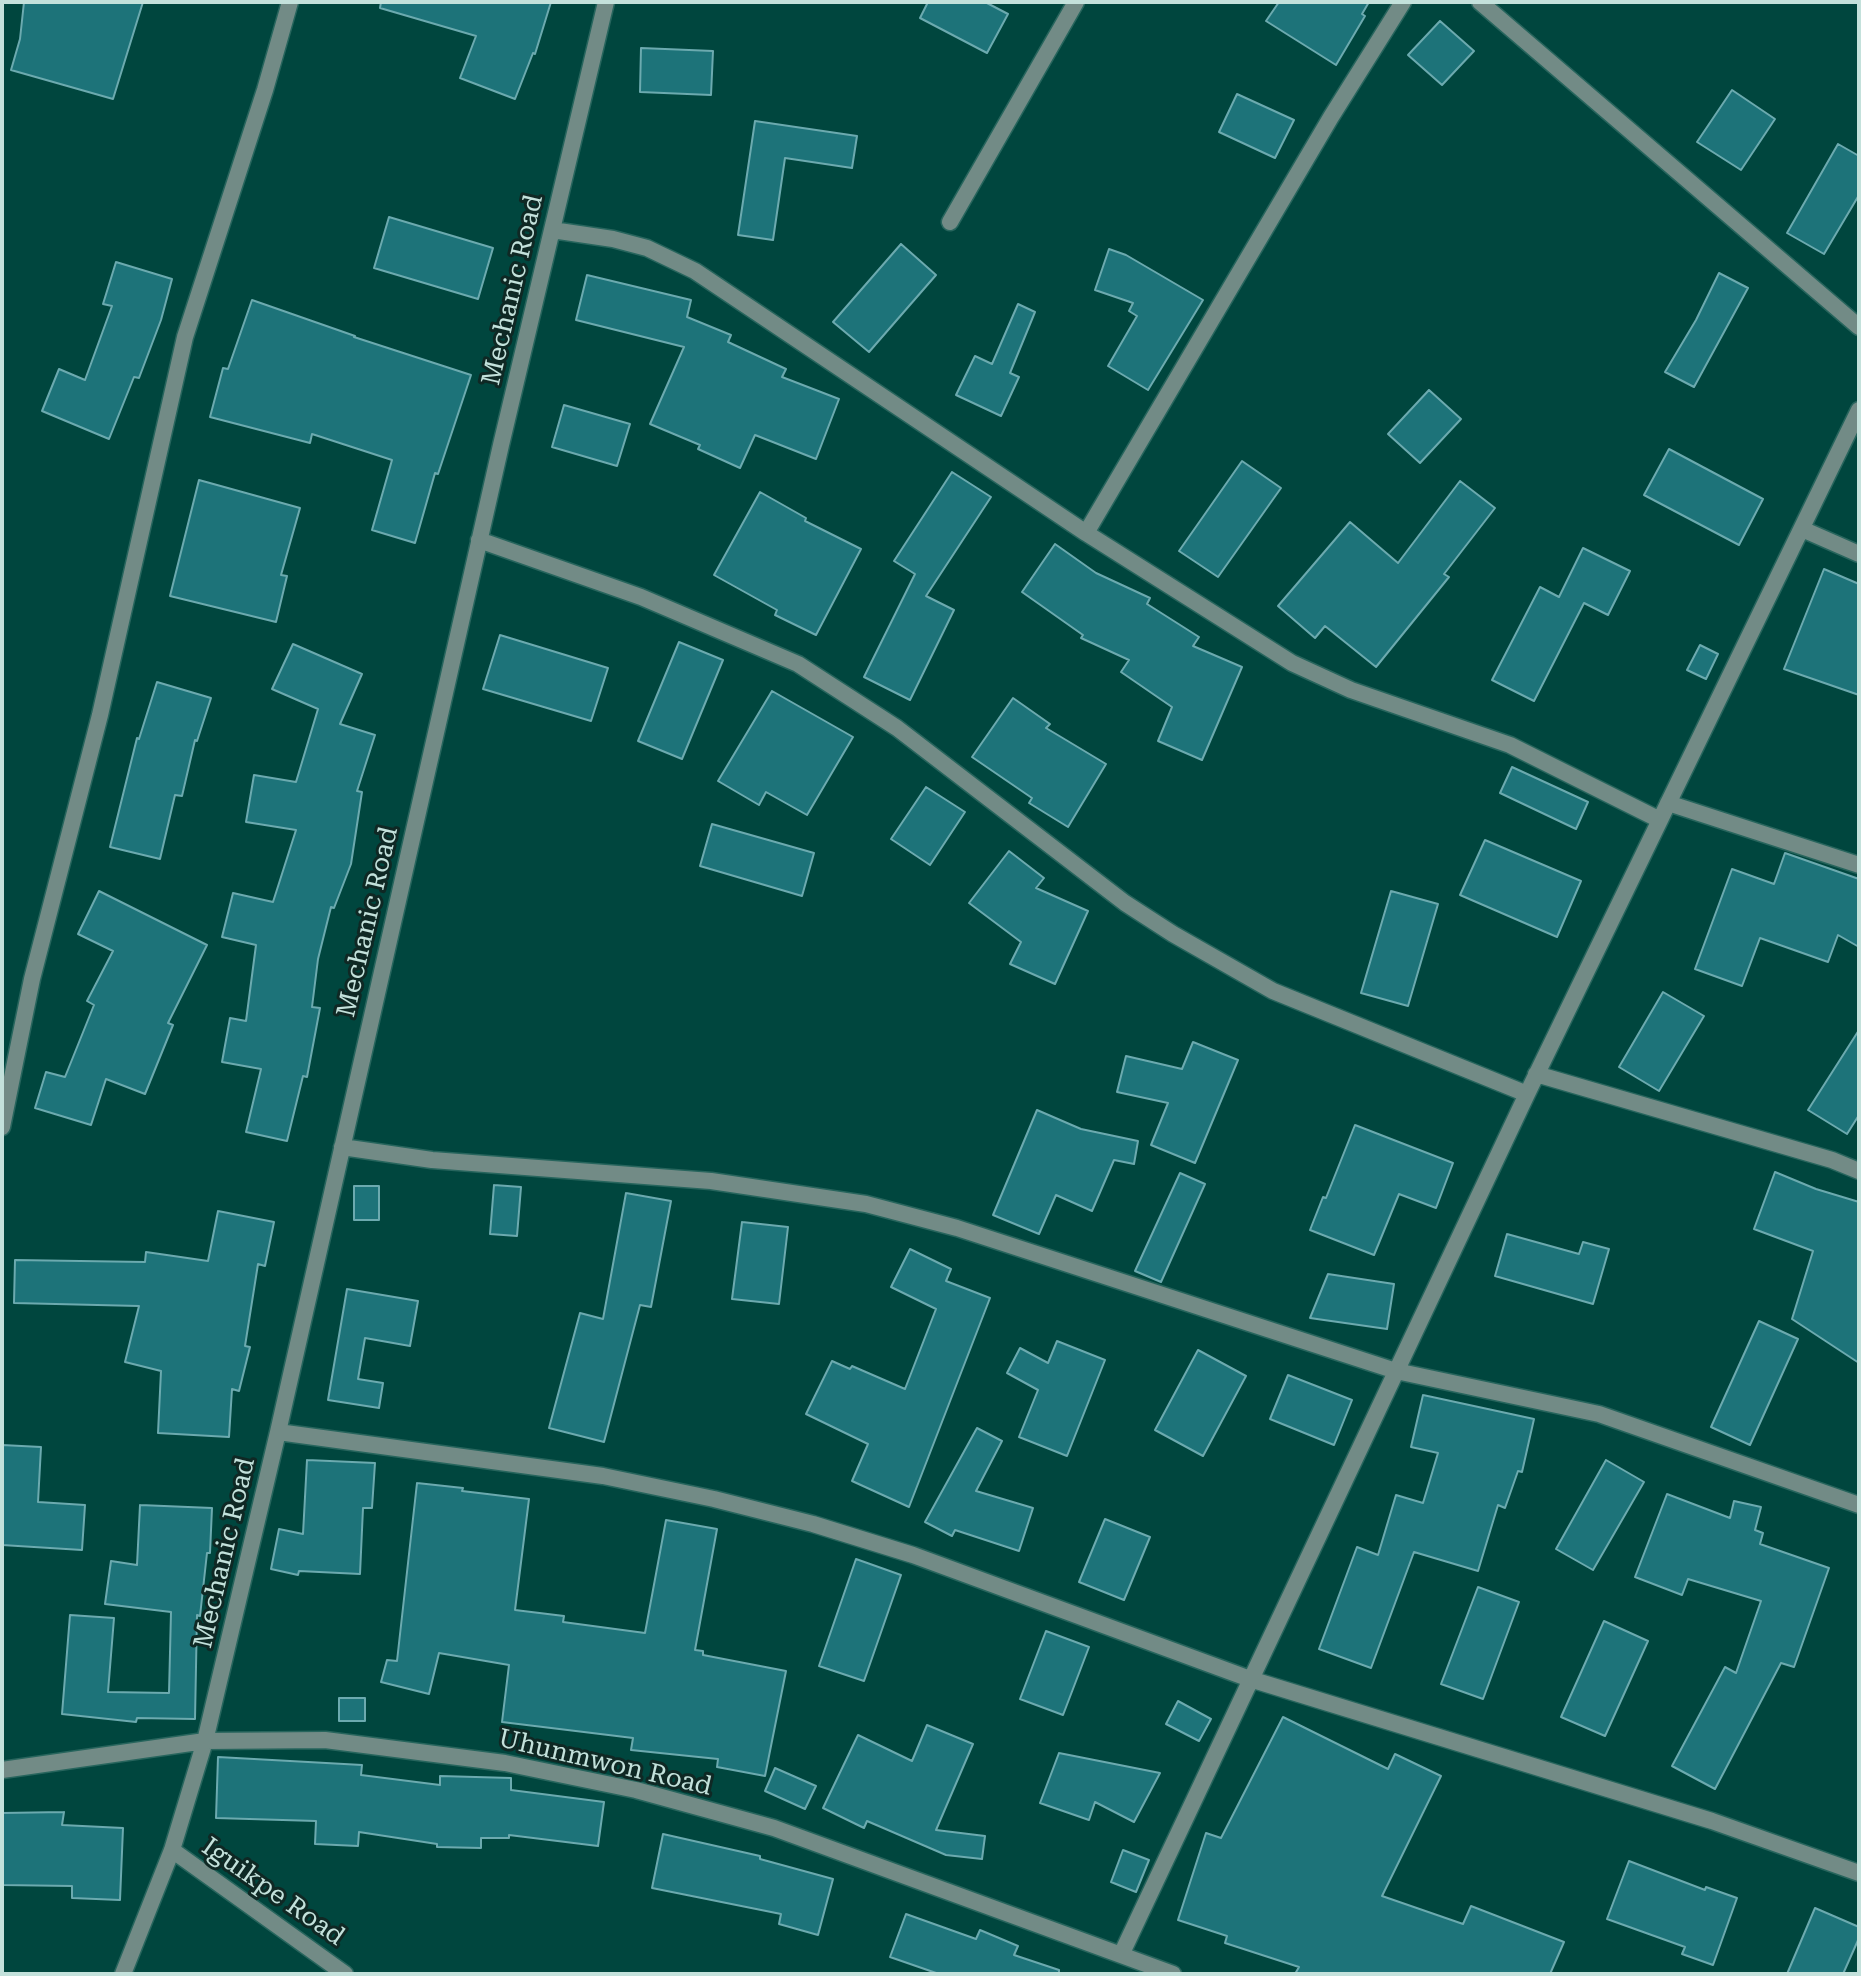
<!DOCTYPE html>
<style>
body{margin:0}
#map{position:relative;width:1861px;height:1976px;overflow:hidden;background:#00463e;font-family:"Roboto Serif",serif}
canvas{display:block}
.frame{position:absolute;inset:0;border:4px solid #c3e1db;pointer-events:none}
</style>
<div id="map">
<canvas width="1861" height="1976"></canvas>
<div class="frame"></div>
</div>
<script>
const ctx = document.querySelector('canvas').getContext('2d');
ctx.lineJoin = 'round';
function fill(path, color) { ctx.fillStyle = color; ctx.fill(path, 'evenodd'); }
const toPath = rows => new Path2D(rows.map(r => 'M' + r).join(''));
function trace(path, color, width, dash) { ctx.strokeStyle = color; ctx.lineWidth = width; ctx.lineCap = dash ? 'butt' : 'round'; ctx.setLineDash(dash || []); ctx.stroke(path); }
function write(font, color, halo, rows, align = 'center') {
  ctx.font = font + ' "Roboto Serif",serif'; ctx.lineWidth = 6; ctx.setLineDash([]); ctx.textBaseline = 'middle'; ctx.strokeStyle = halo; ctx.fillStyle = color; for (const [text, x, y, turn = 0] of rows) {
    ctx.save(); ctx.translate(x, y); ctx.rotate((+turn || 0) * Math.PI / 180); ctx.textAlign = isNaN(turn) ? turn : align; if (halo) ctx.strokeText(text, 0, 0); ctx.fillText(text, 0, 0); ctx.restore();
  }
}
const building = toPath([
 [24,2,143,2,113,99,11,70,20,39,24,2],
 [381,2,551,2,535,54,533,53,515,99,460,78,476,36,380,8,381,2],
 [928,2,985,2,1008,14,987,53,920,18,928,2],
 [1279,2,1369,2,1362,14,1365,16,1336,65,1266,21,1279,2],
 [1440,21,1474,51,1442,85,1408,55,1440,21],
 [641,48,713,51,711,95,640,92,641,48],
 [1732,90,1775,119,1741,170,1697,142,1732,90],
 [1237,94,1294,120,1275,158,1219,132,1237,94],
 [755,121,857,136,852,168,785,158,773,240,738,235,755,121],
 [1838,144,1859,156,1859,195,1824,254,1787,233,1838,144],
 [389,217,493,248,478,299,374,268,389,217],
 [901,244,936,275,869,352,833,322,901,244],
 [1109,249,1126,255,1203,300,1148,390,1108,366,1137,316,1129,311,1133,303,1095,290,1109,249],
 [116,262,172,279,161,320,139,378,134,377,109,439,42,411,59,369,85,380,112,306,103,304,116,262],
 [1719,273,1748,288,1694,387,1665,372,1696,320,1719,273],
 [587,275,691,300,687,317,731,335,728,342,786,369,782,377,839,399,816,459,755,435,740,468,698,449,700,445,650,424,684,347,576,320,587,275],
 [252,300,355,336,354,337,471,375,438,474,435,473,415,543,372,530,392,460,312,434,310,443,210,417,223,368,228,369,252,300],
 [1018,304,1035,312,1010,373,1019,377,1001,416,956,395,975,356,992,364,1018,304],
 [1429,390,1461,419,1420,463,1388,434,1429,390],
 [564,405,630,424,617,466,552,447,564,405],
 [1669,449,1763,499,1739,545,1644,495,1669,449],
 [1242,461,1281,488,1218,577,1179,551,1242,461],
 [952,472,991,497,926,596,954,610,910,700,864,677,915,574,894,561,952,472],
 [199,480,300,508,281,575,287,576,276,622,170,596,199,480],
 [1460,481,1495,508,1444,574,1449,577,1376,667,1325,626,1315,638,1278,606,1350,522,1398,563,1460,481],
 [760,492,806,518,805,521,861,549,816,635,775,615,777,610,714,575,760,492],
 [1055,544,1096,573,1150,598,1147,604,1199,637,1193,646,1242,667,1202,760,1158,741,1172,707,1121,672,1129,660,1081,638,1083,635,1022,592,1055,544],
 [1583,548,1630,571,1608,615,1584,603,1534,701,1492,680,1540,587,1559,597,1583,548],
 [1824,569,1859,584,1859,695,1784,669,1824,569],
 [500,635,608,668,591,721,483,689,500,635],
 [679,642,723,660,682,759,638,741,679,642],
 [293,644,362,674,340,724,375,735,357,791,362,792,351,864,334,908,331,907,318,959,312,1007,320,1008,307,1077,303,1076,287,1141,246,1132,261,1069,222,1062,230,1018,246,1021,256,945,222,937,233,893,273,902,296,830,246,822,254,775,296,782,318,709,272,689,293,644],
 [1700,645,1718,654,1706,679,1687,670,1700,645],
 [157,682,211,698,197,741,195,740,182,796,175,795,160,859,110,847,137,738,139,739,157,682],
 [772,691,853,737,807,815,766,792,759,805,718,781,772,691],
 [1013,698,1050,724,1046,728,1106,764,1068,827,1029,803,1032,798,972,757,1013,698],
 [1512,767,1588,802,1576,829,1500,793,1512,767],
 [926,787,965,812,930,865,891,839,926,787],
 [712,824,814,853,802,896,700,866,712,824],
 [1485,840,1581,881,1557,937,1460,895,1485,840],
 [1009,851,1044,878,1036,888,1088,911,1055,984,1010,964,1021,942,969,903,1009,851],
 [1785,853,1859,879,1859,947,1838,935,1828,962,1760,938,1742,986,1695,969,1732,869,1774,884,1785,853],
 [99,891,207,945,168,1023,173,1025,145,1094,106,1079,91,1125,35,1108,46,1072,65,1077,94,1005,87,1001,113,951,78,934,99,891],
 [1391,891,1438,904,1408,1006,1361,993,1391,891],
 [1663,992,1704,1016,1659,1091,1619,1067,1663,992],
 [1859,1030,1859,1115,1847,1134,1808,1110,1859,1030],
 [1193,1042,1238,1060,1195,1163,1151,1145,1168,1103,1117,1092,1126,1056,1182,1069,1193,1042],
 [1037,1110,1081,1129,1138,1141,1134,1164,1114,1160,1092,1211,1056,1195,1039,1234,993,1215,1037,1110],
 [1355,1125,1453,1163,1436,1208,1399,1194,1374,1255,1310,1230,1323,1197,1326,1198,1355,1125],
 [1775,1172,1816,1189,1859,1202,1859,1363,1792,1319,1813,1251,1754,1229,1775,1172],
 [1180,1173,1205,1184,1161,1282,1135,1271,1180,1173],
 [494,1185,521,1187,517,1236,490,1234,494,1185],
 [354,1186,379,1186,379,1220,354,1220,354,1186],
 [626,1193,671,1201,651,1307,640,1305,604,1442,549,1428,580,1313,603,1319,626,1193],
 [218,1211,274,1222,265,1266,258,1264,245,1346,250,1347,239,1391,232,1389,229,1437,158,1433,161,1371,125,1362,139,1306,14,1303,15,1260,145,1262,146,1252,208,1261,218,1211],
 [742,1222,788,1227,779,1304,732,1299,742,1222],
 [1507,1234,1579,1254,1583,1242,1609,1249,1593,1304,1495,1276,1507,1234],
 [910,1249,951,1269,946,1281,990,1298,909,1507,852,1481,868,1444,806,1414,832,1361,850,1369,852,1366,905,1389,936,1309,891,1287,910,1249],
 [1328,1274,1394,1284,1387,1329,1310,1318,1328,1274],
 [347,1289,418,1301,410,1346,365,1338,358,1379,383,1383,379,1408,328,1400,347,1289],
 [1759,1321,1798,1339,1750,1445,1711,1427,1759,1321],
 [1057,1341,1105,1360,1067,1456,1019,1437,1038,1390,1007,1373,1020,1348,1048,1363,1057,1341],
 [1198,1350,1246,1376,1203,1456,1155,1430,1198,1350],
 [1288,1375,1352,1400,1334,1445,1270,1419,1288,1375],
 [1423,1395,1534,1419,1522,1472,1518,1471,1505,1508,1498,1505,1478,1571,1414,1552,1371,1668,1319,1649,1357,1547,1378,1555,1396,1495,1423,1503,1438,1453,1411,1447,1423,1395],
 [977,1428,1002,1441,976,1491,1033,1508,1019,1551,955,1530,952,1536,925,1522,977,1428],
 [2,1445,41,1447,38,1502,85,1505,82,1550,2,1545,2,1445],
 [307,1460,375,1463,372,1508,363,1508,360,1574,299,1571,298,1575,271,1569,279,1529,303,1534,307,1460],
 [1606,1460,1644,1482,1593,1570,1556,1549,1606,1460],
 [417,1483,463,1488,462,1491,529,1499,515,1610,564,1616,563,1622,645,1633,666,1520,717,1529,695,1650,703,1651,703,1655,786,1671,765,1776,717,1767,718,1759,631,1750,633,1738,502,1722,509,1665,439,1653,429,1694,381,1682,387,1660,397,1661,417,1483],
 [1667,1494,1730,1518,1734,1501,1761,1507,1755,1530,1763,1533,1760,1544,1829,1568,1794,1667,1781,1663,1715,1789,1672,1766,1725,1667,1736,1673,1761,1601,1688,1579,1682,1595,1635,1577,1667,1494],
 [140,1505,212,1508,210,1553,207,1553,200,1616,197,1615,195,1719,137,1718,136,1722,62,1714,70,1615,114,1618,108,1692,169,1693,171,1612,105,1604,111,1561,137,1565,140,1505],
 [1105,1519,1150,1537,1124,1600,1079,1582,1105,1519],
 [856,1559,901,1575,864,1681,819,1666,856,1559],
 [1478,1587,1519,1602,1483,1699,1441,1684,1478,1587],
 [1604,1621,1648,1641,1605,1736,1561,1717,1604,1621],
 [1046,1631,1089,1647,1063,1715,1020,1699,1046,1631],
 [339,1698,365,1698,365,1721,339,1721,339,1698],
 [1178,1701,1211,1719,1199,1741,1166,1724,1178,1701],
 [1283,1717,1388,1769,1395,1754,1441,1776,1382,1896,1463,1924,1471,1906,1564,1942,1550,1974,1295,1974,1299,1967,1225,1943,1227,1936,1178,1920,1206,1833,1221,1838,1283,1717],
 [927,1725,973,1744,936,1830,985,1836,982,1859,946,1855,867,1821,864,1828,823,1808,858,1735,912,1761,927,1725],
 [1059,1753,1160,1773,1134,1822,1095,1802,1089,1820,1040,1803,1059,1753],
 [218,1757,362,1765,361,1775,440,1785,440,1776,511,1778,511,1790,604,1802,598,1846,509,1835,509,1838,481,1838,481,1848,437,1847,437,1844,359,1832,358,1846,315,1844,316,1821,216,1818,218,1757],
 [775,1768,816,1786,805,1809,765,1791,775,1768],
 [64,1812,62,1825,123,1828,120,1900,72,1898,72,1886,2,1885,2,1813,64,1812],
 [663,1834,760,1856,760,1859,833,1879,818,1935,779,1924,781,1914,652,1888,663,1834],
 [1123,1850,1149,1860,1136,1892,1111,1882,1123,1850],
 [1629,1861,1705,1890,1706,1887,1737,1898,1713,1965,1682,1954,1685,1947,1607,1919,1629,1861],
 [1815,1908,1859,1927,1859,1938,1843,1974,1787,1974,1815,1908],
 [906,1914,976,1939,980,1930,1018,1946,1014,1955,1059,1970,1059,1974,939,1974,890,1957,906,1914]
]);
fill(building, '#1d7379');
trace(building, '#6caaaf', 2);
const minor = toPath([
 [1480,2,1859,327],
 [950,222,1076,2],
 [552,230,613,239,647,248,695,271,1086,533,1292,663,1351,690,1510,745,1660,820],
 [1802,529,1859,554],
 [1086,533,1331,117,1403,2],
 [479,540,641,597,798,664,897,728,1125,903,1173,934,1273,991,1527,1094],
 [1668,803,1859,865],
 [1536,1074,1832,1160,1859,1171],
 [2,1127,32,979,100,715,185,337,265,90,290,2],
 [342,1147,432,1160,711,1181,866,1204,957,1228,1396,1371,1599,1414,1859,1505],
 [278,1432,603,1476,714,1499,813,1524,913,1555,1250,1679,1712,1821,1859,1873],
 [2,1770,205,1741,325,1740,505,1763,636,1790,774,1828,1173,1974],
 [172,1850,345,1974],
 [1121,1955,1527,1094,1859,410],
 [123,1974,172,1850,205,1741,278,1432,501,445,606,2]
]);
trace(minor, '#27655d', 19);
trace(minor, '#728b86', 16);
write('26px', '#c3e1db', '#0f2824', [
 ["Mechanic Road",513,290,-77],
 ["Mechanic Road",368,922,-77],
 ["Mechanic Road",225,1553,-77],
 ["Uhunmwon Road",605,1763,13],
 ["Iguikpe Road",273,1892,35]
]);
</script>
